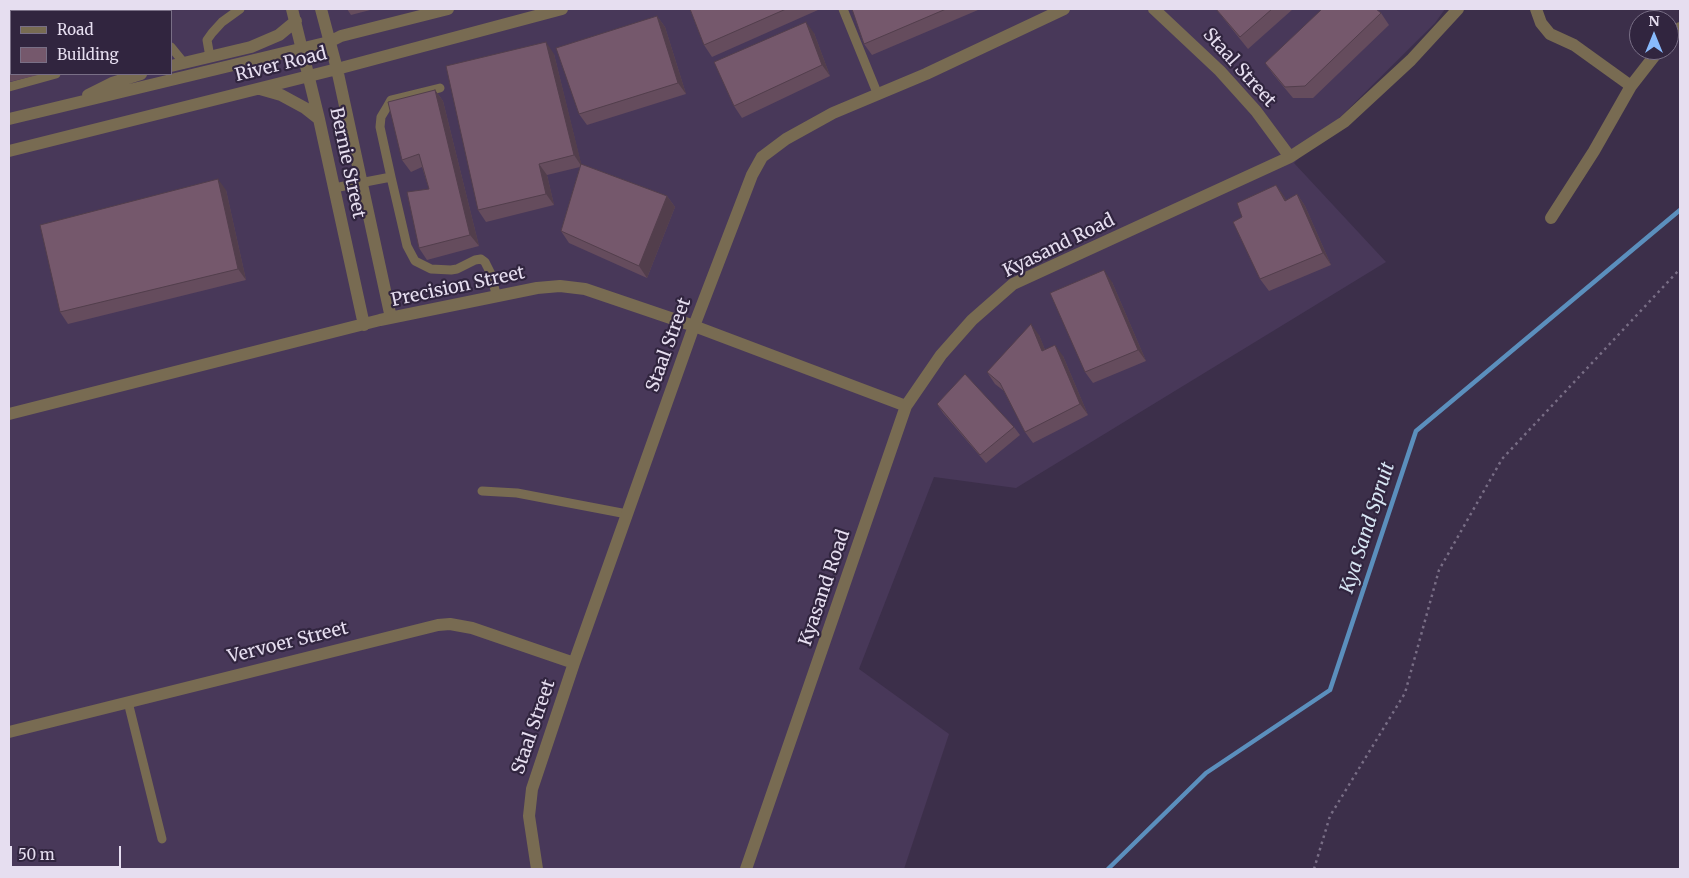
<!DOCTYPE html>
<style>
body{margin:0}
#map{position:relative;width:1689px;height:878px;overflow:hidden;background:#3c2f4a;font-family:Merriweather,serif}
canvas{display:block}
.frame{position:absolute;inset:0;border:10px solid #e6def0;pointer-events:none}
.legend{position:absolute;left:10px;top:10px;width:162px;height:65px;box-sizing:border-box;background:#31253f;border:1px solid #796f86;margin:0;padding:6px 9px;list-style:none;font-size:15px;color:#e6def0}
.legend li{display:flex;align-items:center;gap:10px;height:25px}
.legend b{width:25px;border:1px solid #796f86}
.north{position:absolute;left:1629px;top:10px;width:50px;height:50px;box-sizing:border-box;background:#31253f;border:1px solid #796f86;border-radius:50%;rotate:0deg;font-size:14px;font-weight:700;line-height:20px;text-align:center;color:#e6def0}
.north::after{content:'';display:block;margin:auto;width:18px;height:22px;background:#88bafc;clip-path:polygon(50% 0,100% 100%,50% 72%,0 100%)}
.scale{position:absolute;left:10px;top:846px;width:111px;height:22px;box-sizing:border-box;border:2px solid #e6def0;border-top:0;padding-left:6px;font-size:15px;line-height:18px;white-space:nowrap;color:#e6def0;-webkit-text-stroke:4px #31253f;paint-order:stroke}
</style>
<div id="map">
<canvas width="1689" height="878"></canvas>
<div class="frame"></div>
<ul class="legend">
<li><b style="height:6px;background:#786b52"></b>Road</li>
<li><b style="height:14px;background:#75586c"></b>Building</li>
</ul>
<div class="north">N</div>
<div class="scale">50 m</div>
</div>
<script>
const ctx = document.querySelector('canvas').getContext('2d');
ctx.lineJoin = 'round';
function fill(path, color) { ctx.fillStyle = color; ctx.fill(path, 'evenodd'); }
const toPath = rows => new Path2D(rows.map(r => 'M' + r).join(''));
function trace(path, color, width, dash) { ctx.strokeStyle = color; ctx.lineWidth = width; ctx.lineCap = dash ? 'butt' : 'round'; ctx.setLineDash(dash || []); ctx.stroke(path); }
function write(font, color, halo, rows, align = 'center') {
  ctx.font = font + ' Merriweather,serif'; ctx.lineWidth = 4.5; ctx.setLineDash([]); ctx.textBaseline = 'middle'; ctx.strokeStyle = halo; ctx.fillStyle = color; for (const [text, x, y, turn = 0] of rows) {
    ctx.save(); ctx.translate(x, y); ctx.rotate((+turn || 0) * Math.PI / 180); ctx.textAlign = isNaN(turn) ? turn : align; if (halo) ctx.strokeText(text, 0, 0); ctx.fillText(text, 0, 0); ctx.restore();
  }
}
fill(toPath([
 [9,9,1445,9,1435,23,1294,163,1386,262,1016,488,934,477,859,669,949,734,904,869,9,869],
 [11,11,171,11,171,74,11,74]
]), '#483859');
trace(toPath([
 [1108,869,1206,773,1330,690,1416,431,1680,210]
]), '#5b8fbd', 4.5);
trace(toPath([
 [1314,869,1330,816,1405,693,1439,570,1502,459,1680,269]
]), '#796e86', 2.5, [2.5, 4]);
trace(toPath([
 [52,9,52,11],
 [843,9,878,95],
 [171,47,184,63],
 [210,57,207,40,212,33,222,22,240,9],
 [9,87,56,74],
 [391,177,407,246,415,261,431,269,451,270,457,269,475,260,481,259,485,262,490,272,497,297],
 [334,188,391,177,380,127,381,117,387,107,391,100,440,88],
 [482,491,517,493,627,514],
 [128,702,162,839]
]), '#786b52', 9);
trace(toPath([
 [292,9,319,119,364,325],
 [321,9,337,69,391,318],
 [1154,9,1220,71,1256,111,1290,157],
 [1536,9,1541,23,1550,34,1574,45,1631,86],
 [1669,39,1680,28],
 [171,66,251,47,279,35,296,21],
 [260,89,281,95,305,108,319,119],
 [88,95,112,83,141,74],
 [9,119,329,42,341,36,448,9],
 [9,151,337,69,562,9],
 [1551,218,1594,151,1631,86,1659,50],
 [9,414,380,320,537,288,560,286,585,289,694,326,906,406],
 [9,732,438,625,450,624,472,628,574,663],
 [537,869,529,816,532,789,574,663,694,326,752,175,762,157,786,139,833,113,926,74,1064,9],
 [746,869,906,406,941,355,972,320,1013,284,1290,157,1344,122,1411,60,1458,9]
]), '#786b52', 12);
fill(toPath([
 [9,9,45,9,46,11,11,11,11,74,42,74,9,82],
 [347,9,374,9,351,15],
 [690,9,817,9,818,10,712,57,704,45],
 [852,9,977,9,978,10,872,55,864,44],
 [1216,9,1293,9,1248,49],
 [1381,13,1389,25,1313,98,1293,98,1273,74,1265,63],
 [657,16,665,27,686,94,587,125,579,114],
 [814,33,830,76,742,118,734,106],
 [554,54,581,164,667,196,675,207,647,278,569,243,561,231,580,167,547,175,554,205,486,222,478,210],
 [435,90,443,101,479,246,427,260,419,248,429,189,422,167,411,172,402,160],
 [1276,185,1286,200,1297,194,1305,206,1331,265,1269,291,1260,279,1242,217],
 [226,190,246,280,68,324,60,312],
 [1112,282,1146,361,1093,383,1085,372],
 [1039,335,1045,350,1063,356,1088,415,1033,443,1025,432,1004,391,995,384,987,372],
 [937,404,1014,427,1020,435,986,463,943,413]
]), '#654c5d');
fill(toPath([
 [40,9,45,9,46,11,40,11],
 [657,16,665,27,686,94,678,83],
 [806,22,814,33,830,76,822,65],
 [546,42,554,54,582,167,574,155],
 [435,90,443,101,479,246,470,235],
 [539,164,547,175,554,205,546,194],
 [218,179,226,190,246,280,238,269],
 [1276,185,1284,196,1293,213,1285,201],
 [1297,194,1305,206,1331,265,1323,253],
 [667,196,675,207,647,278,639,266],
 [1104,270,1112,282,1146,361,1138,350],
 [1031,324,1039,335,1050,362,1042,351],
 [1055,345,1063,356,1088,415,1080,404]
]), '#523e4c');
const building = toPath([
 [9,9,40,9,40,11,11,11,11,68,9,68,9,9],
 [690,9,786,9,704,45,690,9],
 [852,9,946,9,864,44,852,9],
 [1216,9,1272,9,1240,37,1216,9],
 [1322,9,1376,9,1381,13,1305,86,1285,87,1265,63,1322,9],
 [657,16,678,83,579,114,556,48,657,16],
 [806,22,822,65,734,106,714,62,806,22],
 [546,42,574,155,539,164,546,194,478,210,446,66,546,42],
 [435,90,470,235,419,248,407,192,429,189,419,154,402,160,388,102,435,90],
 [581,164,667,196,639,266,561,231,581,164],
 [218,179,238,269,60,312,40,225,218,179],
 [1276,185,1285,201,1297,194,1323,253,1260,279,1233,222,1242,217,1237,203,1276,185],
 [1104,270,1138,350,1085,372,1050,293,1104,270],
 [1031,324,1042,351,1055,345,1080,404,1025,432,1000,383,987,372,1031,324],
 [965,374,1014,427,980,455,937,404,965,374]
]);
fill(building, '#75586c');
trace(building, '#523e4c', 1);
write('18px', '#e6def0', '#31253f', [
 ["River Road",281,65,-14],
 ["Staal Street",1239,68,48],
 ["Bernie Street",347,163,78],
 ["Kyasand Road",1059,246,-26],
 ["Precision Street",458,287,-12],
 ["Staal Street",669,345,-70],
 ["Kyasand Road",825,588,-71],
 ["Vervoer Street",288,643,-14],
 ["Staal Street",534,727,-71]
]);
write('italic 19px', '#d7e5f3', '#31253f', [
 ["Kya Sand Spruit",1368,528,-72]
]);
</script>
